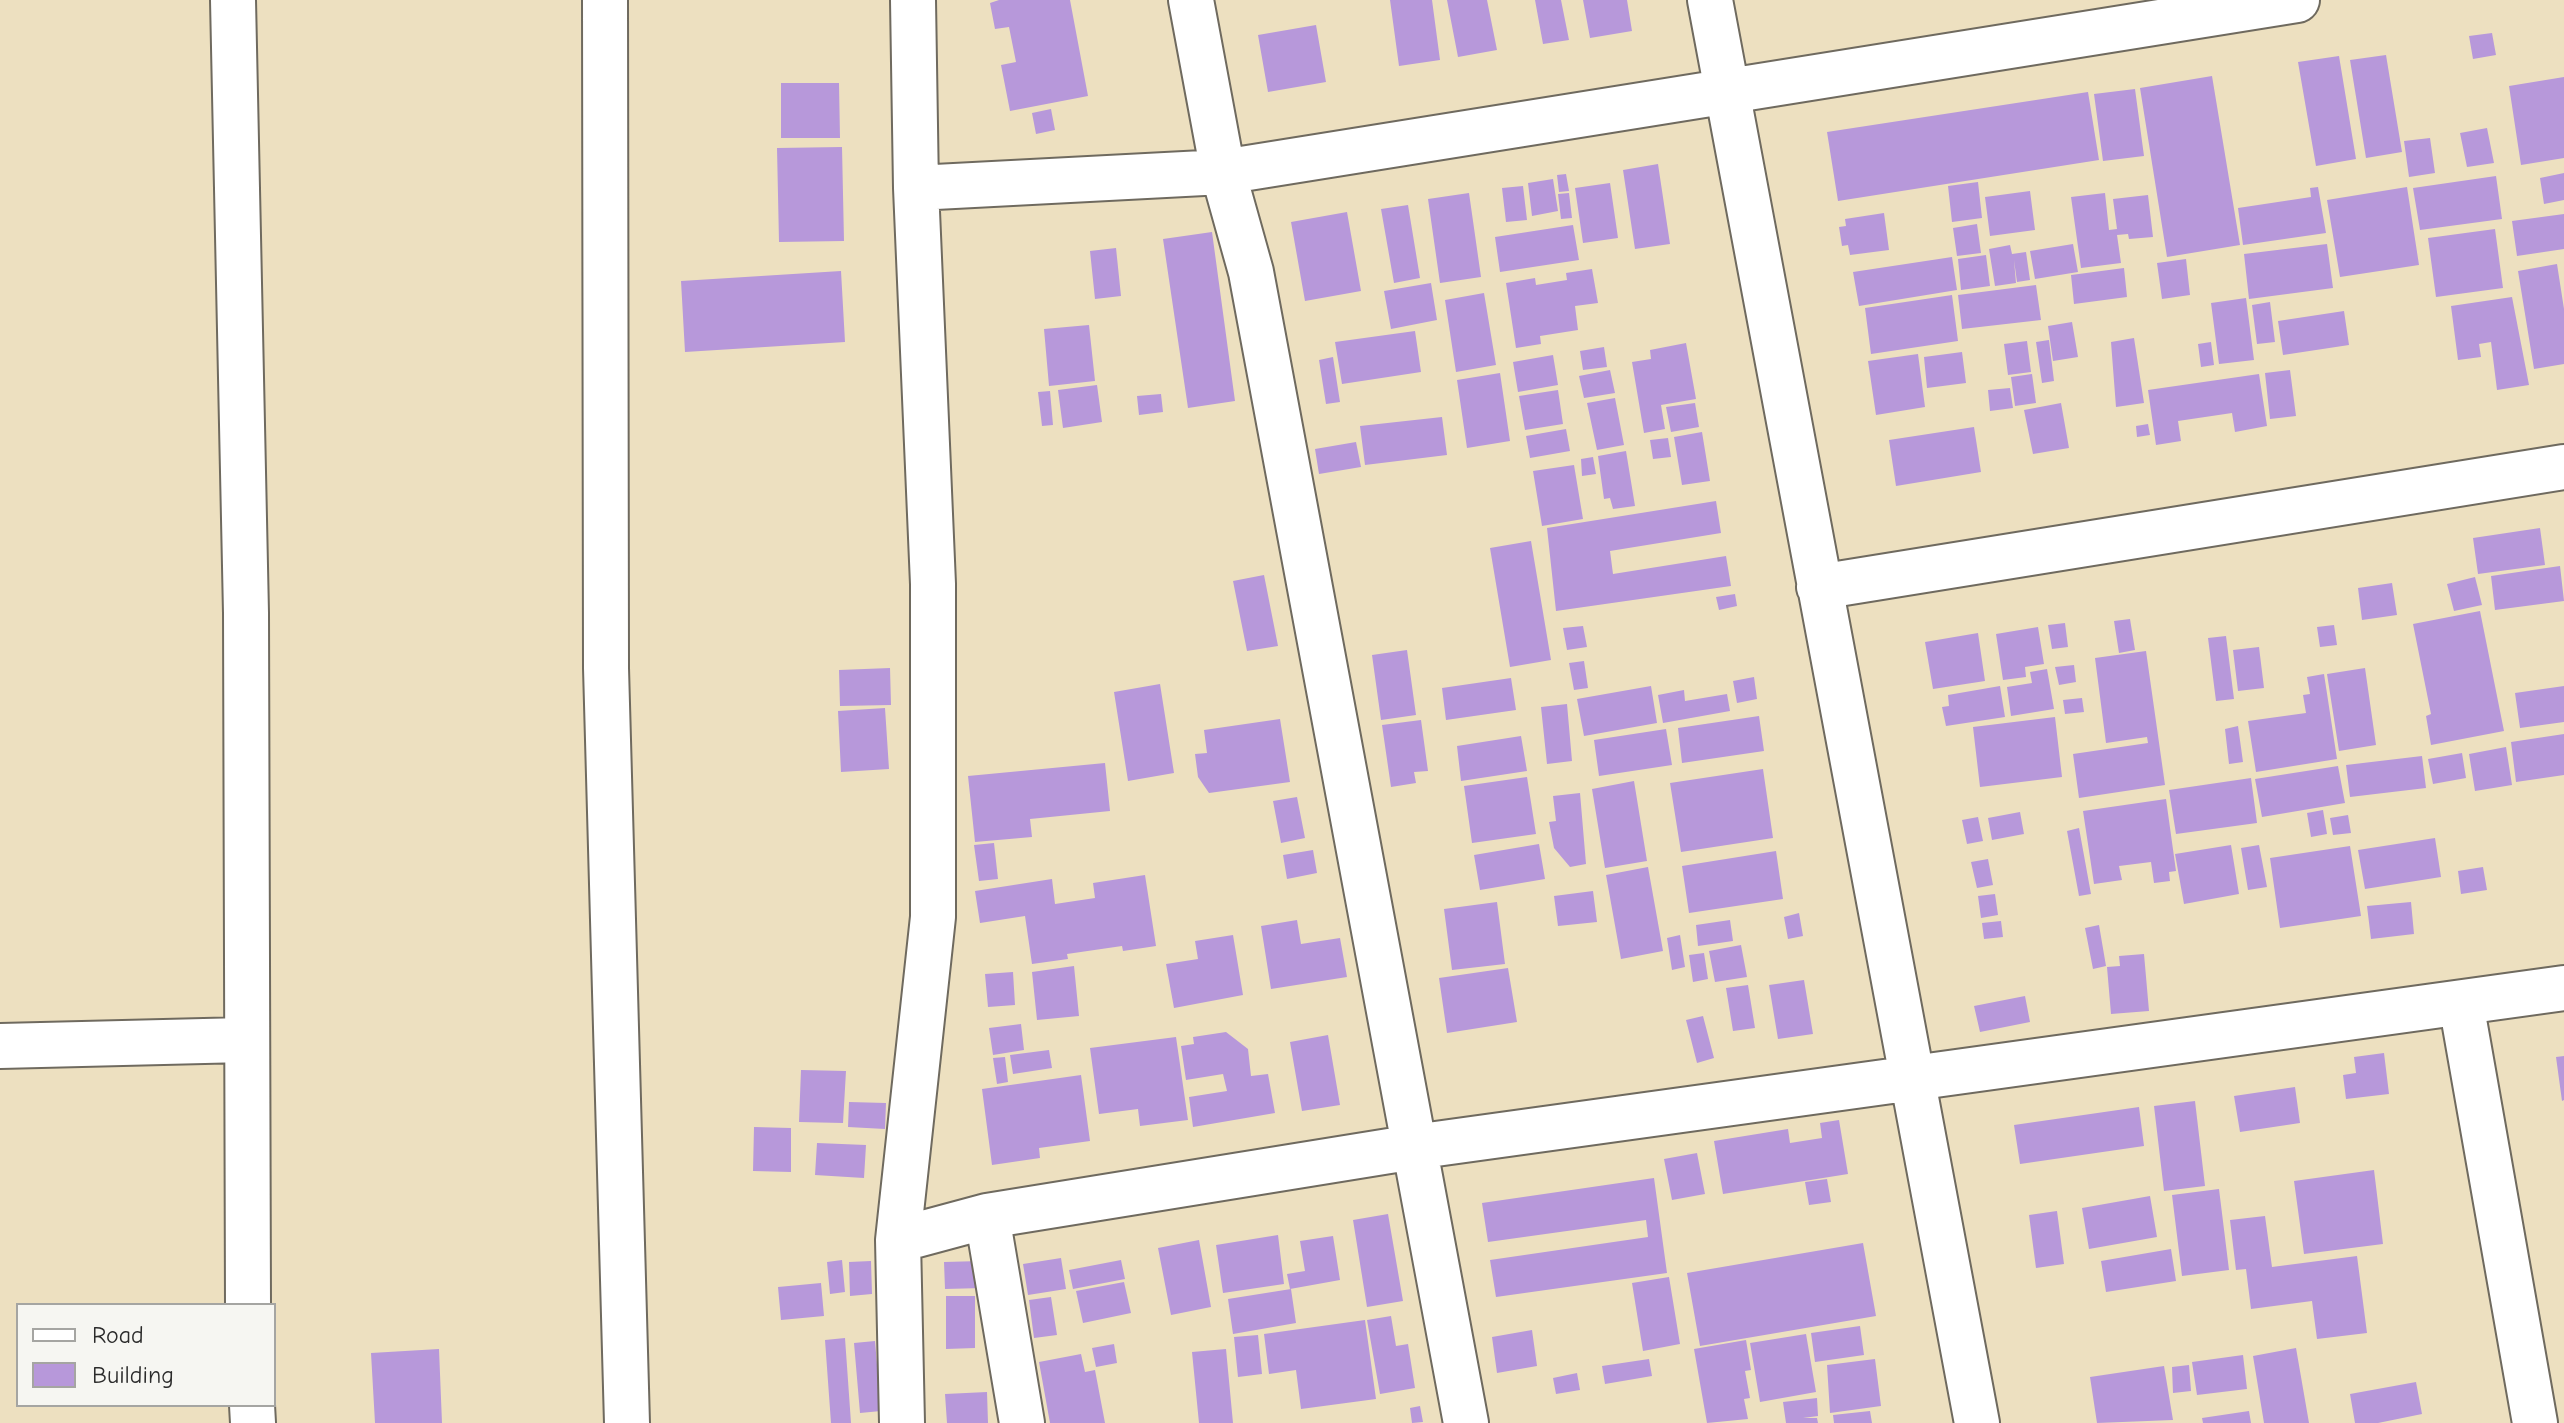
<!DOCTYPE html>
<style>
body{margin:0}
#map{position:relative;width:2564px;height:1423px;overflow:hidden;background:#ede0c0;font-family:"Comic Neue",sans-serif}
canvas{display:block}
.legend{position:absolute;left:16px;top:1303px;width:260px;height:104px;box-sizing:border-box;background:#f6f6f2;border:2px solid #a5a5a2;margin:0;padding:10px 14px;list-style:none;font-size:24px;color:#2b2b2b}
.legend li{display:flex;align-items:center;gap:16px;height:40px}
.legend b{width:40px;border:2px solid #a5a5a2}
</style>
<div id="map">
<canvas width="2564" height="1423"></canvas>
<ul class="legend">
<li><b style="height:10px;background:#fff"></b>Road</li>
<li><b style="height:22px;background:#b798da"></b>Building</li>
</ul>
</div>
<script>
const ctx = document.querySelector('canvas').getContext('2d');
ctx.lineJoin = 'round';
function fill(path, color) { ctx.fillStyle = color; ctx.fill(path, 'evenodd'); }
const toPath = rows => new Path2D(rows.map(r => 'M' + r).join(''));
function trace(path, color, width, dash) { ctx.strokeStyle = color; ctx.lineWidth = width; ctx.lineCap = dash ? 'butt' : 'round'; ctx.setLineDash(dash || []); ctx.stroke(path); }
fill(toPath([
 [999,0,1070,0,1088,96,1010,111,1001,65,1016,62,1009,27,995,29,990,3],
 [1390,0,1432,0,1440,60,1399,66],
 [1447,0,1487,0,1497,50,1458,57],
 [1535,0,1561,0,1569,40,1543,44],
 [1583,0,1627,0,1632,31,1590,38],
 [1316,25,1326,82,1268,92,1258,35],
 [2492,33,2496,55,2473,59,2469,36],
 [2386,55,2402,152,2366,158,2350,60],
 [2339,56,2356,159,2316,166,2298,62],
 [2212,76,2240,245,2167,257,2140,88],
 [2564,77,2564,158,2521,165,2509,86],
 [781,83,839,83,840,138,781,138],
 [2135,89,2144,156,2103,161,2094,94],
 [2088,92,2099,160,1838,201,1827,132],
 [1051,109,1055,130,1036,134,1032,113],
 [2487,128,2494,163,2467,167,2460,133],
 [2430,138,2435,173,2409,177,2404,141],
 [842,147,844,241,779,242,777,148],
 [1658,164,1670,244,1635,249,1623,170],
 [2564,173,2564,200,2544,204,2540,178],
 [1566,174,1569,191,1559,192,1557,175],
 [2496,176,2502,219,2420,230,2413,188],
 [1553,179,1558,211,1532,216,1528,183],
 [1978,182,1982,218,1952,222,1948,186],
 [1610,183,1618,238,1583,243,1575,188],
 [1523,186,1527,220,1506,222,1502,188],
 [2318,187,2326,233,2243,245,2238,208,2311,197,2310,188],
 [2407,187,2419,265,2340,277,2327,200],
 [2030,191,2035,230,1990,236,1985,197],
 [1469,193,1481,277,1440,283,1428,199],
 [1569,193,1572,218,1561,219,1558,194],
 [2105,193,2109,230,2117,229,2113,199,2148,195,2153,237,2129,239,2128,234,2117,235,2121,263,2081,268,2071,197],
 [1408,205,1420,278,1394,283,1381,209],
 [1347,212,1361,291,1305,301,1291,222],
 [1884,213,1889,250,1850,255,1848,245,1842,246,1839,227,1846,226,1845,219],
 [2564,214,2564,249,2517,256,2512,221],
 [1977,224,1981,253,1957,256,1953,228],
 [1573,225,1579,260,1500,272,1495,237],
 [2495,229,2503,288,2436,297,2428,238],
 [1212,232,1235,401,1188,408,1163,239],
 [2073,244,2078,272,2035,279,2030,251],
 [2327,244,2333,288,2249,299,2244,254],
 [2010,245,2012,254,2026,252,2030,280,2017,282,2014,260,2016,283,1995,286,1989,249],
 [1116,248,1121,296,1095,299,1090,251],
 [1986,255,1990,286,1961,290,1958,259],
 [1952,257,1957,290,1859,306,1853,272],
 [2186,259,2190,295,2162,299,2157,263],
 [2557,264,2564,309,2564,364,2534,369,2518,271],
 [2124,268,2127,297,2074,304,2071,275],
 [1592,269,1598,303,1575,306,1578,330,1540,336,1541,344,1516,348,1506,283,1535,278,1536,285,1567,280,1566,273],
 [841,271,845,342,685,352,681,281],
 [1431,283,1437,320,1391,329,1384,291],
 [2036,285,2041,320,1962,329,1958,295],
 [1484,293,1496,365,1456,372,1445,300],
 [1952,295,1958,341,1871,354,1865,308],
 [2512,297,2529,385,2497,390,2491,342,2479,344,2481,357,2458,360,2451,306],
 [2246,298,2254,360,2219,364,2211,303],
 [2270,302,2275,342,2257,344,2252,305],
 [2344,311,2349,345,2283,355,2278,321],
 [2072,322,2078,357,2053,361,2048,326],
 [1089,325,1095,381,1049,386,1044,329],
 [1415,331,1421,372,1342,384,1335,342],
 [2134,338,2144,403,2116,407,2111,342],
 [2049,340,2054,381,2042,383,2036,342],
 [2027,341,2031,372,2008,375,2004,344],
 [2211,342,2214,365,2201,367,2198,344],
 [1686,343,1696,399,1661,405,1665,429,1644,433,1632,362,1651,359,1650,350],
 [1604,347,1607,367,1583,370,1580,351],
 [1962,352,1966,383,1927,388,1924,357],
 [1918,354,1925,407,1876,415,1868,361],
 [1553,355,1558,385,1518,392,1513,362],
 [1333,357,1340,402,1326,404,1319,360],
 [1610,370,1615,393,1584,398,1579,376],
 [2290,370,2296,416,2270,419,2265,373],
 [1500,373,1510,441,1467,448,1457,380],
 [2032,374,2036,403,2015,406,2011,377],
 [2259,374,2267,426,2235,432,2232,413,2178,421,2181,441,2156,445,2148,390],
 [1097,385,1102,422,1063,428,1058,390],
 [2010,388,2013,408,1990,411,1988,390],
 [1558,390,1563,424,1525,430,1519,396],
 [1050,391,1053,425,1042,426,1038,392],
 [1161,394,1163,412,1139,415,1137,396],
 [1615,398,1624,445,1597,450,1587,403],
 [1695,403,1699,427,1671,432,1666,407],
 [2061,403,2069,448,2033,454,2024,410],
 [1442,417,1447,455,1365,465,1360,426],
 [2148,424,2150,435,2137,437,2136,426],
 [1974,427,1981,472,1896,486,1889,440],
 [1566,429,1570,451,1530,458,1526,436],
 [1702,432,1710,481,1682,485,1674,437],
 [1668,438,1671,457,1653,459,1650,440],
 [1356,442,1361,467,1319,474,1315,449],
 [1626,451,1635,506,1613,509,1610,498,1604,499,1598,456],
 [1593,457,1596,474,1582,476,1581,459],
 [1574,465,1583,519,1542,526,1533,471],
 [1716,501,1721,533,1610,551,1613,574,1726,556,1731,586,1556,611,1547,528],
 [2540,528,2545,565,2478,574,2473,538],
 [1531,541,1551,660,1510,667,1490,548],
 [2560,566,2564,601,2495,610,2491,576],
 [1264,575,1278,646,1247,651,1233,581],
 [2475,577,2482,605,2454,611,2447,584],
 [2392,583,2397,615,2362,620,2358,588],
 [1735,594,1737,606,1719,610,1716,597],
 [2480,611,2504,731,2431,745,2426,716,2431,714,2413,624],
 [2130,619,2135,650,2119,653,2114,621],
 [2065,623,2068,647,2052,649,2048,625],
 [2334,625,2337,645,2320,647,2317,627],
 [1583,626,1587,647,1567,650,1563,628],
 [2038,627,2044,664,2025,667,2026,677,2003,680,1996,634],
 [1978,633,1985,681,1933,689,1925,642],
 [2226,636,2234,699,2216,701,2208,638],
 [2259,647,2264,688,2238,691,2233,650],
 [1407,650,1416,715,1381,720,1372,655],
 [2146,651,2165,785,2079,798,2073,754,2148,743,2147,737,2106,743,2095,658],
 [1584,661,1588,688,1574,690,1569,663],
 [2074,665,2076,682,2059,685,2055,667],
 [890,668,891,705,840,706,839,670],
 [2365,668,2376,745,2339,751,2327,674],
 [2047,669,2054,709,2011,716,2007,687,2032,683,2030,672],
 [2324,674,2337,759,2256,772,2248,721,2306,713,2303,695,2310,694,2307,677],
 [1754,677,1757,699,1737,703,1733,681],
 [1511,678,1516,710,1446,720,1442,688],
 [1160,684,1174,773,1128,781,1114,692],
 [1651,686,1657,723,1584,736,1577,699],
 [2000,686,2005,717,1946,726,1942,707,1949,706,1948,695],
 [2564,686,2564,722,2520,728,2515,693],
 [1684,690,1685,701,1727,694,1730,711,1663,723,1658,695],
 [2082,698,2084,712,2065,714,2063,700],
 [1567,704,1572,761,1547,764,1541,707],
 [885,708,889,769,841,772,838,711],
 [1759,716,1764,751,1682,763,1678,728],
 [2055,717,2062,777,1980,787,1973,727],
 [1280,719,1290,782,1209,793,1198,777,1195,754,1207,753,1204,730],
 [1421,720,1428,771,1414,772,1416,783,1391,787,1382,725],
 [2238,726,2243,762,2229,764,2225,729],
 [1666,729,1672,765,1599,776,1594,740],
 [2564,734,2564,775,2516,782,2511,742],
 [1521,736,1527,771,1461,781,1457,746],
 [2506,747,2512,785,2475,791,2469,754],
 [2462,753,2466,778,2433,784,2428,759],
 [2422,756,2426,788,2350,797,2346,765],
 [1105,763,1110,811,1030,819,1032,837,975,842,968,776],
 [2338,766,2345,803,2262,817,2255,779],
 [1763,769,1773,838,1681,852,1670,783],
 [1527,777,1536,834,1472,843,1464,786],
 [2251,778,2257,823,2176,834,2169,790],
 [1634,781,1647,861,1605,868,1592,789],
 [1580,793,1586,864,1570,867,1554,848,1549,822,1556,821,1553,796],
 [1297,797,1305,838,1281,843,1273,801],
 [2166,799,2176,871,2169,872,2170,881,2154,883,2151,862,2119,866,2122,880,2094,884,2083,811],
 [2323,810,2327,834,2311,837,2307,813],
 [2020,812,2024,834,1992,840,1988,818],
 [2348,815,2351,833,2333,835,2330,818],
 [1978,817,1983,841,1967,844,1962,820],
 [2079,828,2091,894,2079,896,2067,831],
 [2435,838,2441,877,2365,889,2358,850],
 [994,843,998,879,979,881,974,845],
 [1539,844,1545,879,1480,890,1474,855],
 [2231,845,2239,894,2184,904,2175,854],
 [2259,845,2267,887,2248,890,2241,848],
 [2350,846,2361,916,2280,928,2270,858],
 [1313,850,1317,873,1287,879,1283,855],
 [1776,851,1783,899,1689,913,1682,866],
 [1988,859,1993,885,1977,888,1971,862],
 [1648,867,1663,951,1621,959,1606,875],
 [2483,867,2487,890,2461,894,2458,871],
 [1145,875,1156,946,1123,951,1122,946,1067,954,1068,959,1032,964,1025,916,980,923,975,891,1052,879,1055,904,1095,898,1093,883],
 [1593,891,1597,922,1558,926,1554,896],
 [1995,894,1998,915,1981,918,1978,896],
 [1497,902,1505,964,1452,970,1444,909],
 [2411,902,2414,934,2371,939,2367,906],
 [1799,913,1803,936,1788,939,1784,917],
 [1297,920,1301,944,1340,938,1347,977,1271,989,1261,926],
 [1730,920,1733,941,1698,946,1696,925],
 [2001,921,2003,937,1984,939,1982,923],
 [2099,925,2106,966,2093,969,2085,928],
 [1233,935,1243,995,1174,1008,1166,964,1198,959,1195,941],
 [1680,935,1685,967,1672,970,1667,938],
 [1741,945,1747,977,1715,982,1709,951],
 [1704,953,1708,979,1693,982,1689,955],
 [2144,954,2149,1011,2111,1014,2107,967,2120,966,2119,956],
 [1074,966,1079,1016,1037,1020,1032,972],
 [1508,968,1517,1022,1447,1033,1439,978],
 [1013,972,1015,1005,988,1007,985,974],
 [1804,980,1813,1034,1778,1039,1769,985],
 [1748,985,1755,1028,1733,1031,1726,988],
 [2025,996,2030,1022,1980,1032,1974,1006],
 [1703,1016,1714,1058,1697,1063,1686,1020],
 [1021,1024,1024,1050,993,1055,989,1028],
 [1226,1032,1248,1049,1251,1076,1268,1074,1275,1113,1193,1127,1189,1097,1227,1091,1223,1074,1186,1080,1181,1046,1194,1044,1193,1037],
 [1328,1035,1340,1105,1302,1111,1290,1042],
 [1176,1037,1188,1120,1140,1126,1138,1109,1099,1114,1090,1048],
 [1049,1050,1052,1068,1013,1074,1010,1055],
 [2384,1053,2389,1094,2346,1099,2343,1075,2356,1073,2354,1057],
 [2564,1056,2564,1100,2562,1101,2556,1057],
 [1005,1057,1008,1082,997,1084,993,1058],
 [801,1070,846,1071,843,1123,799,1122],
 [1081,1075,1090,1141,1039,1148,1040,1158,992,1165,982,1089],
 [2295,1087,2300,1123,2240,1132,2234,1096],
 [2195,1101,2205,1186,2164,1191,2154,1106],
 [849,1102,886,1103,885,1129,848,1127],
 [2139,1107,2144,1146,2020,1164,2014,1125],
 [1839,1120,1848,1174,1723,1194,1714,1141,1788,1129,1790,1143,1822,1138,1820,1123],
 [754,1127,791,1128,791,1172,753,1171],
 [817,1143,866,1145,864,1178,815,1175],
 [1697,1153,1705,1194,1672,1200,1664,1159],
 [2374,1170,2383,1244,2304,1254,2294,1181],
 [1654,1178,1667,1273,1496,1297,1490,1260,1648,1237,1646,1220,1488,1242,1482,1203],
 [1827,1179,1831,1202,1809,1205,1805,1182],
 [2219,1189,2229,1270,2182,1276,2172,1195],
 [2150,1196,2157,1237,2089,1249,2082,1208],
 [2057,1211,2064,1264,2036,1268,2029,1215],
 [1388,1214,1403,1301,1367,1307,1353,1220],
 [2265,1216,2272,1267,2357,1256,2367,1333,2317,1339,2312,1301,2251,1309,2246,1269,2236,1270,2230,1220],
 [1278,1235,1284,1284,1223,1293,1216,1245],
 [1333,1236,1340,1280,1290,1289,1287,1274,1305,1271,1300,1241],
 [1199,1240,1211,1307,1171,1315,1158,1248],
 [1863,1243,1876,1316,1700,1346,1687,1273],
 [2171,1249,2176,1281,2106,1292,2101,1261],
 [1061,1258,1066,1289,1028,1295,1023,1264],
 [842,1260,845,1292,830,1294,827,1262],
 [1121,1260,1125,1279,1073,1289,1069,1270],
 [871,1261,872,1294,850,1296,849,1262],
 [981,1261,983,1288,945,1289,944,1262],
 [1669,1277,1680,1344,1643,1351,1632,1283],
 [1124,1282,1131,1313,1083,1323,1076,1291],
 [821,1283,824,1316,781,1320,778,1287],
 [1291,1289,1296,1323,1233,1334,1228,1299],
 [946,1296,975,1296,975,1348,946,1349],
 [1051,1297,1057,1335,1034,1338,1029,1300],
 [1391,1316,1396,1346,1408,1344,1415,1388,1380,1394,1367,1320],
 [1365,1320,1376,1399,1301,1409,1296,1370,1269,1374,1264,1334],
 [1860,1326,1864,1355,1815,1362,1811,1333],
 [1532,1330,1537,1366,1497,1373,1492,1337],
 [1806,1334,1816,1392,1760,1402,1750,1343],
 [1258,1335,1262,1374,1238,1377,1234,1337],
 [845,1338,851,1423,831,1423,825,1340],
 [1746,1340,1751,1370,1745,1371,1750,1398,1744,1399,1748,1419,1707,1423,1694,1349],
 [875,1341,881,1411,860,1413,854,1343],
 [1114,1344,1117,1363,1096,1367,1092,1348],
 [2296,1348,2309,1423,2264,1423,2253,1356],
 [439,1349,442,1423,375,1423,371,1353],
 [1226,1349,1233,1423,1199,1423,1192,1352],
 [1081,1354,1085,1372,1095,1370,1105,1423,1050,1423,1039,1362],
 [2243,1355,2247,1389,2197,1395,2192,1362],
 [1649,1359,1652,1376,1605,1384,1602,1366],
 [1875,1359,1881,1406,1830,1413,1827,1365],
 [2189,1365,2191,1391,2173,1393,2172,1367],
 [2164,1366,2173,1420,2097,1423,2090,1377],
 [1577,1373,1580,1390,1556,1394,1553,1378],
 [2416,1382,2422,1414,2378,1423,2355,1423,2350,1394],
 [987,1392,988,1423,947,1423,945,1394],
 [1817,1398,1818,1416,1803,1418,1817,1418,1818,1423,1786,1423,1783,1402],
 [1420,1406,1423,1422,1412,1423,1410,1408],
 [1870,1411,1872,1423,1834,1423,1833,1415],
 [2249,1411,2251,1423,2203,1423,2202,1418]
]), '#b798da');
const minor = toPath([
 [233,0,246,613,248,1305],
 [605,0,606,668,627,1423],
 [1191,0,1223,172,1251,272,1466,1423],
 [1710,0,1977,1423],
 [916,188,1223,172,2297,0],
 [1819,587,2564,467],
 [2461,1003,2535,1423],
 [0,1046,245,1040],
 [987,1216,1022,1423],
 [898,1240,987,1216,1414,1147,2564,988],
 [252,1405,253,1423],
 [902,1423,898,1240,933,917,933,584,916,188,913,0]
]);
trace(minor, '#6f6a5f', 48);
trace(minor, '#fff', 44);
</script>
